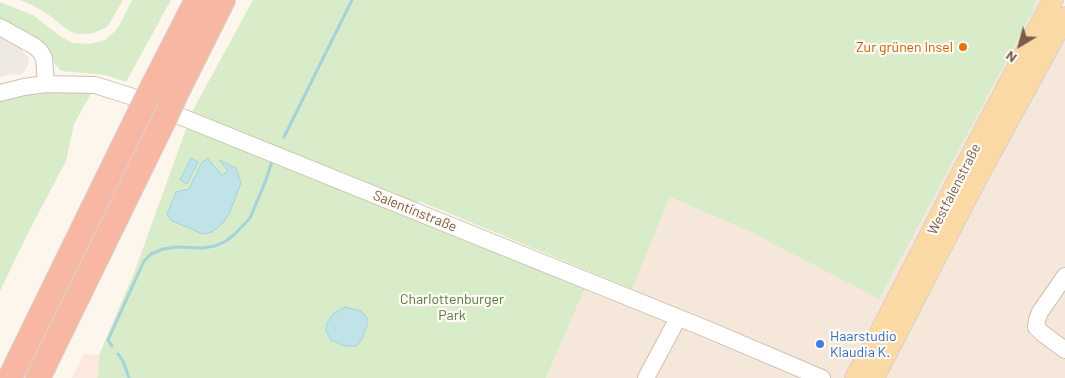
<!DOCTYPE html>
<meta charset="utf-8">
<style>
body{margin:0}
#map{position:relative;width:1065px;height:378px;overflow:hidden;background:#fdf6ec;font-family:Barlow,sans-serif}
canvas{display:block}
.north{position:absolute;left:995px;top:20px;width:50px;height:50px;-webkit-text-stroke:4px #fffaf3;paint-order:stroke;rotate:217deg;font-size:14px;font-weight:700;line-height:20px;text-align:center;color:#7a5c4d}
.north::after{content:'';display:block;margin:auto;width:18px;height:22px;background:#7a5c4d;clip-path:polygon(50% 0,100% 100%,50% 72%,0 100%)}
</style>
<div id="map">
<canvas width="1065" height="378"></canvas>
<div class="north">N</div>
</div>
<script>
const ctx = document.querySelector('canvas').getContext('2d');
ctx.lineJoin = 'round';
function fill(path, color) { ctx.fillStyle = color; ctx.fill(path, 'evenodd'); }
const toPath = rows => new Path2D(rows.map(r => 'M' + r).join(''));
function trace(path, color, width, dash) { ctx.strokeStyle = color; ctx.lineWidth = width; ctx.lineCap = dash ? 'butt' : 'round'; ctx.setLineDash(dash || []); ctx.stroke(path); }
function write(font, color, halo, rows, align = 'center') {
  ctx.font = font + ' Barlow,sans-serif'; ctx.lineWidth = 4.5; ctx.setLineDash([]); ctx.textBaseline = 'middle'; ctx.strokeStyle = halo; ctx.fillStyle = color; for (const [text, x, y, turn = 0] of rows) {
    ctx.save(); ctx.translate(x, y); ctx.rotate((+turn || 0) * Math.PI / 180); ctx.textAlign = isNaN(turn) ? turn : align; if (halo) ctx.strokeText(text, 0, 0); ctx.fillText(text, 0, 0); ctx.restore();
  }
}
fill(toPath([
 [1036,0,1045,0,1065,10,1065,378,546,378,590,272,632,288,670,197,753,233,1035,7]
]), '#f5e8da');
fill(toPath([
 [84,354,99,355,98,378,72,378]
]), '#fde8e0');
fill(toPath([
 [0,35,17,45,28,57,29,63,24,72,19,75,14,74,0,77]
]), '#efe9e4');
fill(toPath([
 [20,0,123,0,111,21,107,27,94,33,86,34,77,34,69,31,49,15,32,5],
 [132,0,171,0,126,82,106,75,61,71,53,62,46,49,0,21,0,2,33,15,60,36,73,43,90,44,105,40,113,33,119,26],
 [253,0,1036,0,1035,7,879,299,753,233,670,197,632,289,419,201,413,215,586,285,546,378,98,378,99,355,134,273,193,110],
 [37,91,92,92,74,124,66,161,29,231,0,291,0,99]
]), '#d8ecc9');
const water = toPath([
 [191,158,198,162,187,184,180,180,191,158],
 [208,159,222,175,228,171,219,160,236,168,241,183,229,214,222,224,212,232,203,234,172,221,167,214,176,192,189,189,202,162,208,159],
 [345,307,361,311,367,317,367,325,362,339,357,346,345,346,331,340,326,331,327,323,333,314,345,307]
]);
fill(water, '#bfe3e8');
trace(water, '#a5d3da', 1);
trace(toPath([
 [284,137,352,0],
 [112,346,108,340,144,261,151,254,163,249,176,247,202,248,215,246,226,241,235,234,250,218,266,180,272,161],
 [118,354,123,361,129,378]
]), '#a5d3da', 3);
const minor = toPath([
 [0,27,34,46,40,51,44,58,46,84],
 [0,93,24,87,46,84,95,85,130,96,709,330,822,378],
 [1065,276,1040,312,1037,320,1036,327,1042,333,1065,350],
 [646,378,678,318]
]);
const major = toPath([
 [855,378,873,346,957,182,1053,0],
 [874,378,977,178,1065,17]
]);
const highway = toPath([
 [152,88,197,0],
 [175,96,223,0],
 [10,378,141,110],
 [38,378,164,120]
]);
trace(minor, '#d1beb0', 18);
trace(major, '#dad1cd', 22);
trace(highway, '#dad1cd', 26);
trace(minor, '#fff', 16);
trace(major, '#fbd9a5', 20);
trace(highway, '#f7b7a3', 24);
const highwayBridge = toPath([
 [141,110,152,88],
 [164,120,175,96]
]);
trace(highwayBridge, '#dad1cd', 26, []);
trace(highwayBridge, '#f7b7a3', 24);
for (const [x, y, r, color] of [
 [963,47,5,"#e8710a"],
 [820,344,5,"#3f7fe0"]
]) { const dot = new Path2D(); dot.arc(x, y, r, 0, 2 * Math.PI); ctx.fillStyle = color; ctx.fill(dot); trace(dot, '#fffaf3', 2); }
write('14px', '#c56008', '#fffaf3', [
 ["Zur grünen Insel",953,47]
], 'right');
write('14px', '#7a5c4d', '#fffaf3', [
 ["Westfalenstraße",954,189,-63],
 ["Salentinstraße",415,211,22]
]);
write('14px', '#537a41', '#fffaf3', [
 ["Charlottenburger",452,299],
 ["Park",452,315]
]);
write('14px', '#366cbe', '#fffaf3', [
 ["Haarstudio",830,336],
 ["Klaudia K.",830,352]
], 'left');
</script>
